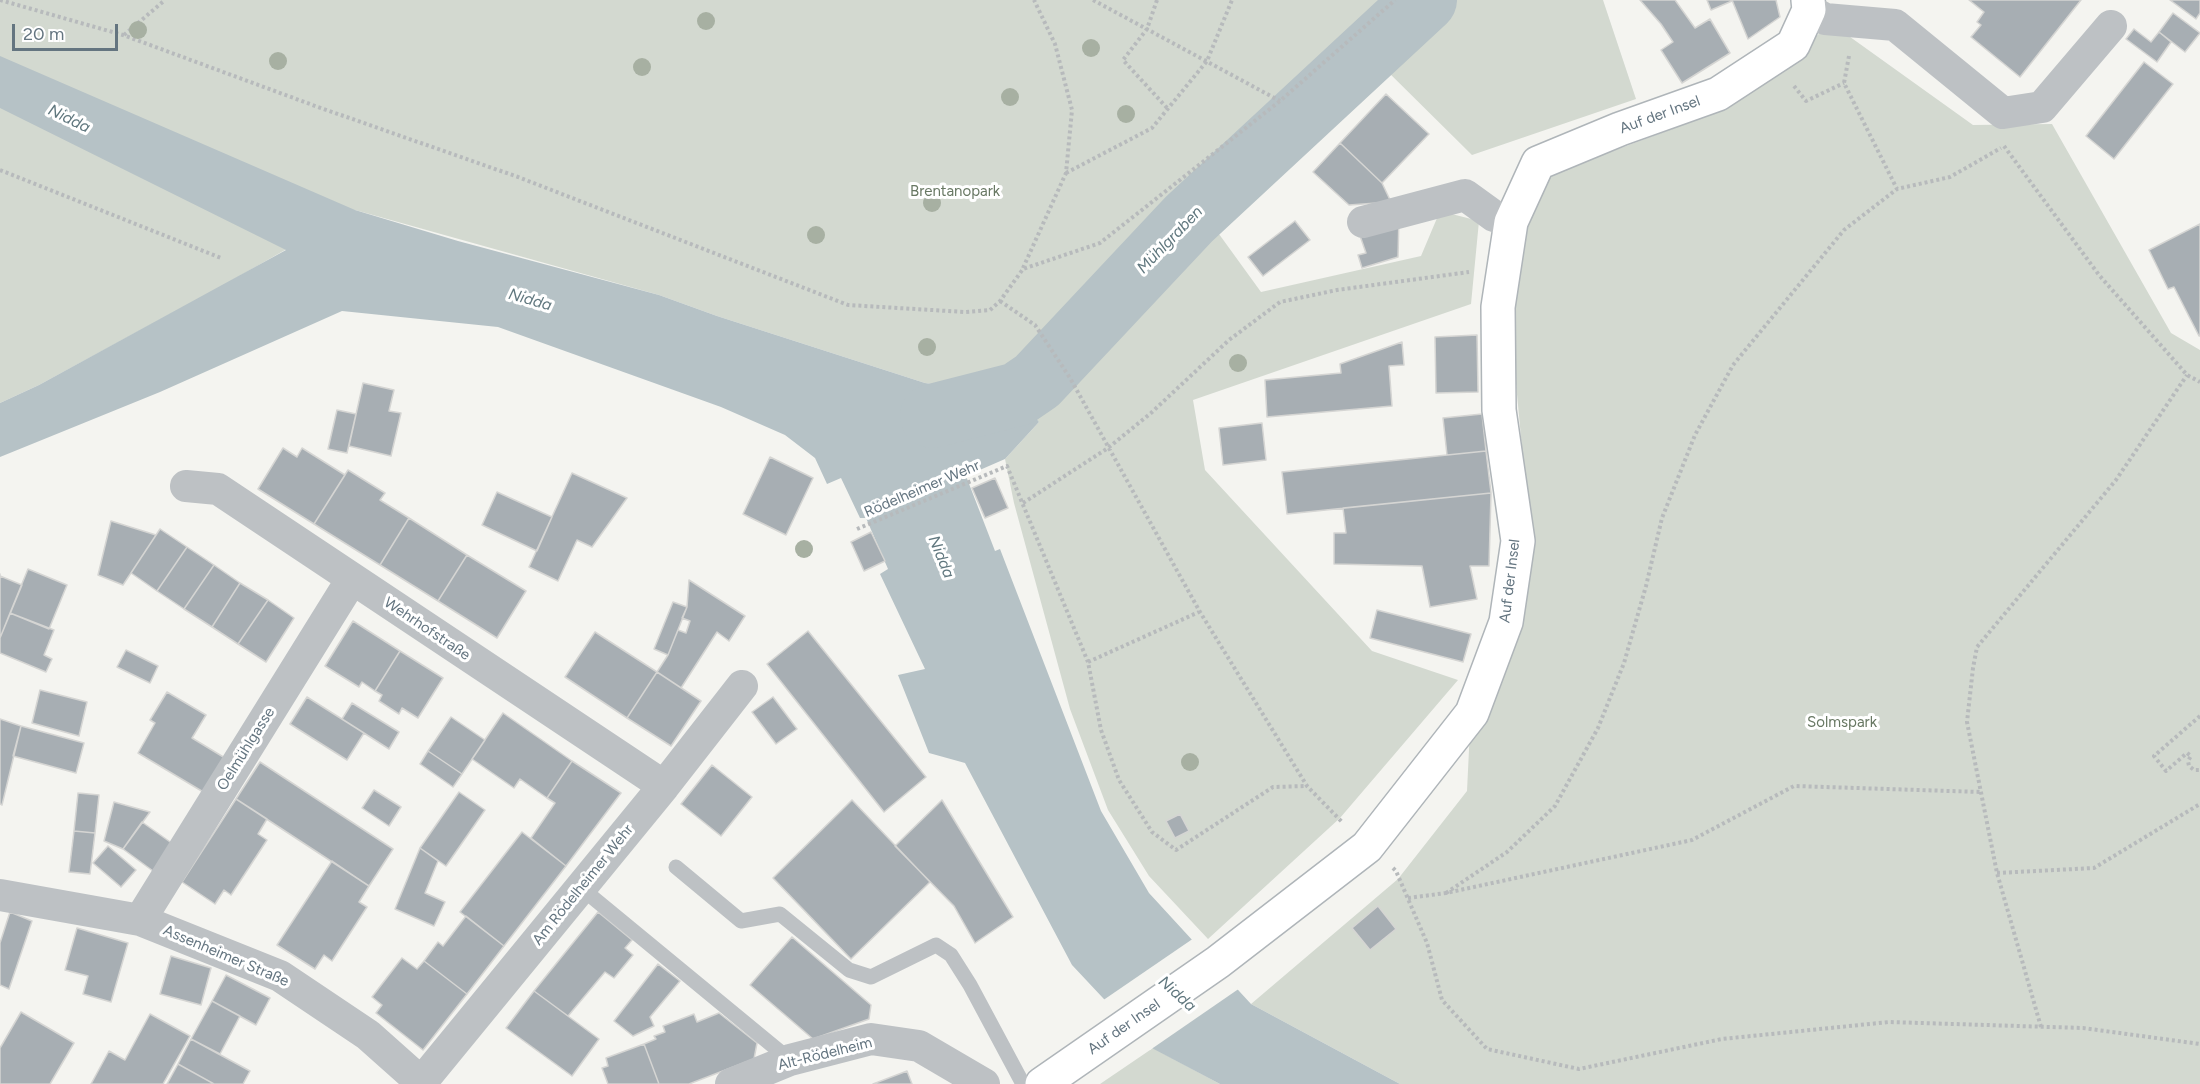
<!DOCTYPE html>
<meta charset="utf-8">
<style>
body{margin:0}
#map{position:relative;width:2200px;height:1084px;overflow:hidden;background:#f4f4f0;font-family:Figtree,sans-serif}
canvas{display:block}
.scale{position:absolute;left:12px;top:24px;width:106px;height:27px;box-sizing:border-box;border:3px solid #647580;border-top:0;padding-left:8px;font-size:18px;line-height:21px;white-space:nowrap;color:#647580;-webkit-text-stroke:4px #fff;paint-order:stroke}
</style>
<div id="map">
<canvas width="2200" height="1084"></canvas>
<div class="scale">20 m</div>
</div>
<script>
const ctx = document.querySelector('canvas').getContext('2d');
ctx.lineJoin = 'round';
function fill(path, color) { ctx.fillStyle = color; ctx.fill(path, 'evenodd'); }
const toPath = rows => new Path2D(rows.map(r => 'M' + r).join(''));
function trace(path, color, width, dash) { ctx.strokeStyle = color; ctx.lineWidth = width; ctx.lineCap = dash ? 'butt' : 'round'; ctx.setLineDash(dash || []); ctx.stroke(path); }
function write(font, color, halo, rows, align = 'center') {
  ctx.font = font + ' Figtree,sans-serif'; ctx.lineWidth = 6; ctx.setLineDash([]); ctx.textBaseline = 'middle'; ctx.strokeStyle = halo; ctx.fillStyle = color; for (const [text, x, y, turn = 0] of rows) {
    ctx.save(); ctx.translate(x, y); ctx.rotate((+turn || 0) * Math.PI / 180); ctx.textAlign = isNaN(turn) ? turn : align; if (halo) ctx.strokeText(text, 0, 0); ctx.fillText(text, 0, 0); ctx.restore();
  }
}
fill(toPath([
 [0,0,1603,0,1636,99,1472,155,1380,64,1211,223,1261,292,1421,256,1440,211,1479,221,1471,304,1193,400,1205,470,1372,651,1458,680,1340,818,1208,939,1149,876,1108,810,1070,709,1014,503,1005,459,1039,422,1002,378,966,389,925,383,717,316,659,295,355,210,222,286,39,385,0,403],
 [1832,24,1973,125,2052,124,2171,333,2200,350,2200,1084,1400,1084,1251,1004,1398,879,1467,791,1473,667,1531,545,1509,308,1523,211,1551,174,1715,113],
 [1153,1048,1220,1084,1100,1084]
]), '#d3d9d0');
fill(toPath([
 [0,56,355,210,458,241,659,295,717,316,925,383,966,389,1001,378,1018,394,1039,422,1005,459,966,476,995,551,1000,549,1101,811,1149,893,1251,1004,1400,1084,1220,1084,1148,1046,1072,965,965,763,929,753,898,675,925,669,880,574,888,569,866,518,860,518,841,478,827,484,815,458,785,435,721,407,498,327,342,311,160,392,0,457,0,403,39,385,286,250,0,108]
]), '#b6c2c6');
fill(toPath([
 [1194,938,1240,988,1150,1050,1102,1001]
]), '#f4f4f0');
trace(toPath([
 [932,416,1018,394,1037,381,1189,219,1425,0]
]), '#b6c2c6', 64);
const building = toPath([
 [1640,0,1675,0,1695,28,1710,19,1730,53,1682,83,1661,50,1673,42,1661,24,1640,0],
 [1707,0,1732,0,1732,1,1711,10,1707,0],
 [1732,0,1776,0,1780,17,1748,39,1732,0],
 [1969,0,2081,0,2020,77,1971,37,1981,25,1977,22,1984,12,1969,0],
 [2170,0,2200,0,2200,13,2196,19,2170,0],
 [2173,13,2200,33,2185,52,2159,32,2173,13],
 [2134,29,2151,42,2159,32,2171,42,2157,62,2126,39,2134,29],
 [2144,62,2173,84,2114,159,2086,136,2144,62],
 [1386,94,1429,134,1382,183,1340,143,1386,94],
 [1340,143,1382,183,1391,202,1349,205,1313,172,1340,143],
 [1399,216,1398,257,1362,268,1358,255,1366,253,1358,230,1399,216],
 [1295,221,1310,240,1263,276,1248,257,1295,221],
 [2200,224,2200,336,2199,336,2174,287,2168,289,2149,250,2200,224],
 [1477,335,1478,392,1436,393,1435,337,1477,335],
 [1402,342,1404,365,1389,366,1392,406,1267,417,1265,380,1341,373,1340,364,1402,342],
 [363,383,394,390,389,411,401,413,391,456,349,446,363,383],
 [337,410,356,414,347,453,328,449,337,410],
 [1482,414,1486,451,1447,455,1443,418,1482,414],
 [1262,423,1266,460,1223,465,1219,428,1262,423],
 [283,448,297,457,302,448,345,475,314,524,258,489,283,448],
 [1486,451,1491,493,1287,514,1282,472,1486,451],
 [770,457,813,478,786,535,743,514,770,457],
 [348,470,385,493,380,500,409,518,380,565,314,524,348,470],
 [572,473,627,498,592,547,577,540,558,581,529,567,572,473],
 [995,478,1008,508,985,518,972,488,995,478],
 [497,492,552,517,537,551,482,525,497,492],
 [1491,493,1489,566,1470,566,1477,599,1430,607,1422,566,1334,564,1334,533,1346,533,1343,508,1491,493],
 [409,518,467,555,438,601,380,565,409,518],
 [111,521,156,535,123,585,98,575,111,521],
 [160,529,187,547,157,591,131,573,160,529],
 [871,532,885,561,864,571,851,542,871,532],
 [187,547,214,565,184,609,157,591,187,547],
 [467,555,526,591,497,638,438,601,467,555],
 [214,565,240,583,212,627,184,609,214,565],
 [28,569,67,585,49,629,10,613,28,569],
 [0,574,0,576,22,585,0,638,0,574],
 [689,580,745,616,729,641,717,632,681,688,657,672,668,655,678,630,686,633,690,621,682,618,687,607,689,580],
 [240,583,268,600,238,644,212,627,240,583],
 [268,600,294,618,266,662,238,644,268,600],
 [673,602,687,607,668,655,654,649,673,602],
 [1377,610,1471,634,1463,662,1370,638,1377,610],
 [10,613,54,630,44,655,52,659,46,672,0,653,0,638,10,613],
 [353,621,400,651,375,691,362,682,359,687,325,666,353,621],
 [808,631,926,777,884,812,767,664,808,631],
 [595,632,657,672,627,718,565,677,595,632],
 [126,650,158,666,150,683,117,667,126,650],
 [400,651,443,678,418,718,402,708,399,714,379,701,382,695,375,691,400,651],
 [657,672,701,701,671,746,627,718,657,672],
 [40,690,87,702,79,736,32,723,40,690],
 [167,692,206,715,192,738,225,758,205,793,138,753,155,723,150,720,167,692],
 [307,697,364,733,347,760,290,724,307,697],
 [773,697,797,729,776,744,752,712,773,697],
 [352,703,399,732,389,749,342,719,352,703],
 [503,713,572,761,547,798,520,779,514,788,472,759,503,713],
 [451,717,485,740,462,774,428,751,451,717],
 [0,719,21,726,2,805,0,804,0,719],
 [21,726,84,743,76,773,13,756,21,726],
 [428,751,462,774,453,787,420,764,428,751],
 [572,761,621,793,566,866,531,838,555,803,547,798,572,761],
 [260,762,393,849,369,886,236,799,260,762],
 [712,765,752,797,721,836,681,804,712,765],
 [374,790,401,807,389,826,362,808,374,790],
 [459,792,485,810,446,866,420,848,459,792],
 [78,793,99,795,95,833,74,831,78,793],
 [236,799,267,819,258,834,267,840,231,895,224,890,215,904,182,882,236,799],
 [852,800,930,882,851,959,773,878,852,800],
 [942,800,1013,917,975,943,954,906,895,846,942,800],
 [114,802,150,812,123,849,104,841,114,802],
 [1180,814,1189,831,1175,838,1166,821,1180,814],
 [142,822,173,844,153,871,123,849,142,822],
 [74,831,95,833,90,874,69,872,74,831],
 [522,832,566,866,504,946,460,912,522,832],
 [108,846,136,870,121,887,93,863,108,846],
 [420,848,438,861,425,893,445,902,434,926,395,909,420,848],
 [332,861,369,886,359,902,367,907,332,961,324,955,315,969,277,945,332,861],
 [1378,906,1396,929,1370,950,1352,928,1378,906],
 [10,912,32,921,9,989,0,985,0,943,10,912],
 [598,912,632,940,625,948,633,955,614,978,605,972,568,1016,534,991,598,912],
 [466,916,504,946,467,994,424,961,438,942,443,946,466,916],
 [77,928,128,943,111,1002,83,994,88,976,65,970,77,928],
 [792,937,871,1005,869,1019,813,1039,750,985,792,937],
 [171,956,211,968,201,1005,160,994,171,956],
 [402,958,417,969,424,961,467,994,423,1050,376,1013,382,1005,372,997,402,958],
 [658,964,680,981,650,1017,654,1026,633,1036,614,1021,658,964],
 [226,975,270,998,256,1025,212,1001,226,975],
 [534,991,599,1039,572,1076,506,1028,534,991],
 [212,1001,240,1016,220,1054,191,1039,212,1001],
 [21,1012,74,1043,50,1084,0,1084,0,1048,21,1012],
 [719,1013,757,1043,754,1059,689,1084,659,1084,644,1044,656,1039,654,1036,665,1032,663,1026,694,1014,697,1022,719,1013],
 [150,1014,190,1036,163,1084,91,1084,109,1051,125,1060,150,1014],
 [191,1039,250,1071,243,1084,214,1084,178,1064,191,1039],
 [644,1044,659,1084,608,1084,602,1068,608,1066,606,1058,644,1044],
 [178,1064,214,1084,167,1084,178,1064],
 [907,1071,912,1084,873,1084,907,1071]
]);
fill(building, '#a7aeb3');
trace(building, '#d5d5d3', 1.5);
const secondary = toPath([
 [1042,1084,1218,962,1367,847,1472,713,1506,622,1518,541,1499,410,1498,307,1511,222,1538,163,1620,129,1718,94,1793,45,1809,10,1808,0]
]);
trace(secondary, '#afb5b9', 36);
trace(toPath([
 [0,0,123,35,318,107,518,177,848,305,965,312,990,310,1000,301,1023,269,1100,243,1280,101,1395,0],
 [1093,0,1280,101],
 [1157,0,1147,29,1123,60,1168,109],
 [124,35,165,0],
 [1849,56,1844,83,1897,189],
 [1794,86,1806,101,1844,83],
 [2004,146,2099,275,2187,375,2200,382],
 [0,170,221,258],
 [1066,173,1152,128,1207,61,1232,0],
 [1023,268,1066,173,1072,110,1055,44,1034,0],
 [1000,301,1035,325,1070,378,1200,612,1307,786,1343,823],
 [1023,503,1108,448,1151,413,1229,340,1280,302,1337,290,1469,272],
 [857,529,1007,466,1088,662,1101,730,1119,780,1152,832,1176,850,1273,787,1307,786],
 [1088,662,1199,612],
 [2200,716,2154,756,2166,771,2187,753,2191,756,2188,761,2189,766,2194,770,2200,770],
 [1393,868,1396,871,1427,943,1442,1000,1487,1049,1579,1069,1722,1039,1889,1022,2083,1028,2200,1044],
 [1997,873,2094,868,2200,804],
 [1446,893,1507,852,1555,806,1598,728,1624,663,1646,586,1662,518,1695,435,1733,365,1844,230,1897,189,1950,177,2001,148],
 [1408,898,1446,893,1692,840,1794,786,1981,792],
 [2041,1027,1997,873,1967,722,1973,668,1977,647,2116,480,2187,375]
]), '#b7babc', 4, [3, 3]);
trace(toPath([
 [676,867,741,921,780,914,849,970,871,977,936,945,951,955,970,985,1023,1084],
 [580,887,790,1060]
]), '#bdc1c4', 15);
trace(toPath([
 [1809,10,1825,19,1895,25,2003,113,2042,107,2111,26],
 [1363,222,1465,195,1494,216,1511,222],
 [186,486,218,489,664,786],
 [0,895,140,920,280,976,368,1035,423,1084],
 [140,920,352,579],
 [420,1084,664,786,742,686],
 [731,1084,790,1060,871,1039,919,1046,984,1084]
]), '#bdc1c4', 32);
trace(secondary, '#fff', 33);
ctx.fillStyle = '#a7b0a2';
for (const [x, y] of [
 [706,21],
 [138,30],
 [1091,48],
 [278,61],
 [642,67],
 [1010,97],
 [1126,114],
 [932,203],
 [816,235],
 [927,347],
 [1238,363],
 [804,549],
 [1190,762]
]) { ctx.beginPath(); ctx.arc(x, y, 9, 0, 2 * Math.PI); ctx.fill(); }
write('15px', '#647580', '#fff', [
 ["Auf der Insel",1660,115,-20],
 ["Rödelheimer Wehr",922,489,-23],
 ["Auf der Insel",1510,581,-83],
 ["Wehrhofstraße",427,629,34],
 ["Oelmühlgasse",246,749,-58],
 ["Am Rödelheimer Wehr",583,885,-51],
 ["Assenheimer Straße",226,956,23],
 ["Auf der Insel",1124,1027,-35],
 ["Alt-Rödelheim",825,1054,-14]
]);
write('15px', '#687863', '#fff', [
 ["Brentanopark",955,192],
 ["Solmspark",1842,723]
]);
write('italic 16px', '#60777e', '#fff', [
 ["Nidda",69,119,26],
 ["Mühlgraben",1170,240,-46],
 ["Nidda",530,300,16],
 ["Nidda",941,557,68],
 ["Nidda",1177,994,42]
]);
</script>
